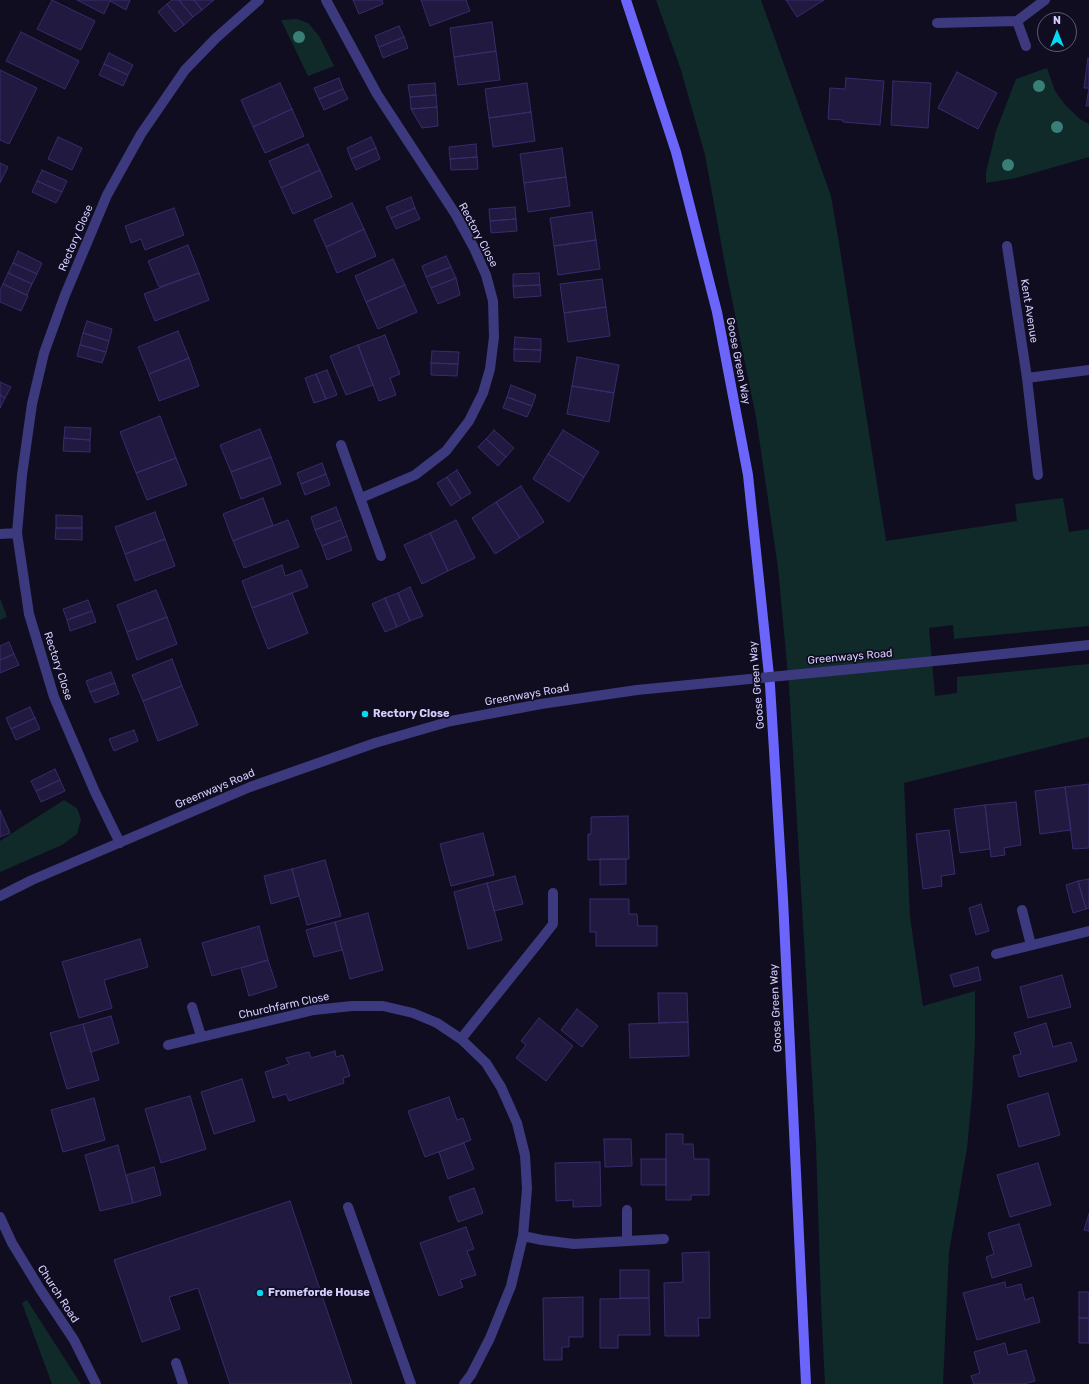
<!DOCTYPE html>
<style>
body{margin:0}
#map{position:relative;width:1089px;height:1384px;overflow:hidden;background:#100d20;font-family:Rubik,sans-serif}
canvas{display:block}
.north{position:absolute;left:1037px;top:12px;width:40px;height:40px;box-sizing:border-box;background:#100d20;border:1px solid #5e5a79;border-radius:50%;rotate:0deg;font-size:11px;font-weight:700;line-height:16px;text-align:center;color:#d3cdfe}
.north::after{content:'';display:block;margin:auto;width:14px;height:18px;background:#04d8f3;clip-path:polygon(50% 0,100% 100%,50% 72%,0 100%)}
</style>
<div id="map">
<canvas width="1089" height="1384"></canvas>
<div class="north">N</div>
</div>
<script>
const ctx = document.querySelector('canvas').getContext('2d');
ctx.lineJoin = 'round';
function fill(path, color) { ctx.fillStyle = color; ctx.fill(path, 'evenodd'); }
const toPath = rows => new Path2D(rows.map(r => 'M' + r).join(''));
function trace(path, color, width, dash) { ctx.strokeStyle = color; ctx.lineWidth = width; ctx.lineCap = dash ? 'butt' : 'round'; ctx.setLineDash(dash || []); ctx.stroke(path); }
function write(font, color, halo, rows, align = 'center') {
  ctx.font = font + ' Rubik,sans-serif'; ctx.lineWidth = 3.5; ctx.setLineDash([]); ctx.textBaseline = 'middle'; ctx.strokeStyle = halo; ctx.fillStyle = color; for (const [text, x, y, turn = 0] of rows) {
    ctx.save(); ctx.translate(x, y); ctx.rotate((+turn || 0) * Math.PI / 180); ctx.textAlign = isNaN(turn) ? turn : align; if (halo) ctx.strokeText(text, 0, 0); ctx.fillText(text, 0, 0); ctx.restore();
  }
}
fill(toPath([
 [656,0,761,0,831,196,839,243,886,541,1017,521,1015,504,1063,498,1069,532,1089,529,1089,626,954,639,953,625,929,628,935,696,957,693,957,677,1089,664,1089,737,904,783,910,917,923,1006,975,991,975,1040,972,1096,967,1148,949,1252,943,1384,825,1384,821,1303,816,1145,789,685,778,568,756,417,727,275,705,155,681,70],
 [297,19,308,23,319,36,334,66,308,76,281,20],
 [1047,68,1055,91,1066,106,1080,119,1089,124,1089,157,1016,178,986,183,986,172,996,131,1016,79],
 [0,598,7,617,0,620],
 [64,800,77,808,81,819,77,834,62,845,0,872,0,841],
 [27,1300,79,1381,81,1384,52,1384,22,1303]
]), '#102a29');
const building = toPath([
 [52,0,95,21,81,50,37,29,52,0],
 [77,0,130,0,126,10,110,1,104,14,77,0],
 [172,0,179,0,193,17,184,25,167,4,172,0],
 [179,0,194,0,202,10,193,17,179,0],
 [194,0,214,0,202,10,194,0],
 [353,0,382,0,383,4,359,14,353,0],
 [421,0,466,0,470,11,430,26,421,0],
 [786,0,824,0,797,17,786,0],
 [167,4,184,25,175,32,158,12,167,4],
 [492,22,496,51,454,57,450,28,492,22],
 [399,26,404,37,379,47,375,36,399,26],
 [21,32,79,61,65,89,6,61,21,32],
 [404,37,408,48,383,58,379,47,404,37],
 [496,51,500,80,458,85,454,57,496,51],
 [109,53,133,65,128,75,104,64,109,53],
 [1088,58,1089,59,1089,106,1086,106,1089,88,1084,88,1088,58],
 [104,64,128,75,123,86,99,75,104,64],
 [0,70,37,88,9,144,0,140,0,70],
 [957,72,997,93,978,129,938,108,957,72],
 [339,78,343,89,319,99,314,88,339,78],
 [846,78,884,81,880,125,843,122,843,120,828,119,830,88,845,89,846,78],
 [893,81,931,83,928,128,891,125,893,81],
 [280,83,292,109,253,127,241,100,280,83],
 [435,83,436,95,410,97,408,85,435,83],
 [527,83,531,112,489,118,485,89,527,83],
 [343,89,348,99,324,110,319,99,343,89],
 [436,95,437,107,411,109,410,97,436,95],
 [437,107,438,126,422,128,411,109,437,107],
 [292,109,304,136,265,153,253,127,292,109],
 [531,112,535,141,493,147,489,118,531,112],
 [58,137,82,148,72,170,48,159,58,137],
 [371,137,376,148,351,159,347,148,371,137],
 [308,144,320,170,281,188,269,161,308,144],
 [476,144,477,157,450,159,449,147,476,144],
 [376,148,380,159,356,170,351,159,376,148],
 [562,148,566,177,524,183,520,154,562,148],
 [477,157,478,169,451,170,450,159,477,157],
 [0,163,8,167,0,183,0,163],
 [42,170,67,181,62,192,37,181,42,170],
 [320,170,332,197,293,214,281,188,320,170],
 [566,177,570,206,528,212,524,183,566,177],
 [37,181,62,192,56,203,32,192,37,181],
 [411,197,415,208,391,218,386,207,411,197],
 [352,203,364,229,326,247,314,220,352,203],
 [515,207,516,219,490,221,489,209,515,207],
 [174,208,184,235,145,250,141,239,131,243,125,226,174,208],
 [415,208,420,219,396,229,391,218,415,208],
 [592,212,596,240,554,246,550,218,592,212],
 [516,219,517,231,491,233,490,221,516,219],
 [364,229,376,256,337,273,326,247,364,229],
 [596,240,600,269,558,275,554,246,596,240],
 [188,245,199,273,159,287,148,261,188,245],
 [18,251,42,263,37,274,13,263,18,251],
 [446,256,451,267,426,277,422,266,446,256],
 [393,259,405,285,366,302,355,276,393,259],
 [13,263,37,274,32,284,8,273,13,263],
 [451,267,456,278,431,288,426,277,451,267],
 [8,273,32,284,27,295,3,284,8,273],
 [199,273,209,300,155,321,144,294,199,273],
 [539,273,540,285,513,286,513,274,539,273],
 [456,278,460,295,438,304,431,288,456,278],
 [602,279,606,307,564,313,560,284,602,279],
 [3,284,28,296,21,311,0,302,0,290,3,284],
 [405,285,417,312,378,329,366,302,405,285],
 [540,285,541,296,514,298,513,286,540,285],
 [606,307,610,336,568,342,564,313,606,307],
 [87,321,112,329,109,341,83,333,87,321],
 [178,331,189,358,149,374,138,347,178,331],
 [83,333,109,341,106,352,80,345,83,333],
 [385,335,400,374,390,378,396,395,379,401,358,345,385,335],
 [515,337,541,339,541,350,514,349,515,337],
 [80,345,106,352,102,363,77,356,80,345],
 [358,345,373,385,346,395,330,356,358,345],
 [514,349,541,350,540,362,514,361,514,349],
 [432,351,459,352,458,364,431,363,432,351],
 [577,357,619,365,614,393,572,386,577,357],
 [189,358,199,386,159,401,149,374,189,358],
 [431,363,458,364,457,376,431,375,431,363],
 [327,370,337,395,326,399,316,374,327,370],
 [316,374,326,399,314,403,305,378,316,374],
 [0,382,11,387,5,398,0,395,0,382],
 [511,385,536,395,532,406,507,397,511,385],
 [572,386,614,393,609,422,567,414,572,386],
 [0,395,5,398,0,408,0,395],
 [507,397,532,406,527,417,503,408,507,397],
 [160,416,176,458,136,473,120,432,160,416],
 [65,427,91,428,90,440,64,438,65,427],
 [260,429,271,457,231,472,220,445,260,429],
 [494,430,514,448,506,457,486,439,494,430],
 [563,430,599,452,584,477,548,454,563,430],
 [64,438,90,440,90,452,63,451,64,438],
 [486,439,506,457,498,466,478,447,486,439],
 [548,454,584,477,569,502,533,479,548,454],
 [271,457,281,484,241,499,231,472,271,457],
 [176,458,187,485,147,500,136,473,176,458],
 [322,463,326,474,301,484,297,473,322,463],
 [457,470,471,493,461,499,447,477,457,470],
 [326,474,330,485,305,495,301,484,326,474],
 [447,477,461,499,451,506,437,483,447,477],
 [521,486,544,522,520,538,496,502,521,486],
 [263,498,273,525,233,541,223,514,263,498],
 [496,502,520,538,495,554,472,518,496,502],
 [336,507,341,520,315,530,311,517,336,507],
 [155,512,165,539,125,554,115,527,155,512],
 [56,515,82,516,82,528,56,528,56,515],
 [288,520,299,547,244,568,233,541,288,520],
 [341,520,347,536,322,546,315,530,341,520],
 [456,520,475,558,448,571,430,533,456,520],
 [56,528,82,528,82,540,55,539,56,528],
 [430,533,448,571,422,584,404,545,430,533],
 [347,536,352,550,327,560,322,546,347,536],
 [165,539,175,566,135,581,125,554,165,539],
 [282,565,285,576,301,570,308,587,252,608,242,581,282,565],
 [410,587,423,616,410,621,398,593,410,587],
 [156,590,167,617,127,632,117,605,156,590],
 [292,593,308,633,268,649,252,608,292,593],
 [398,593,410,621,397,627,385,598,398,593],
 [385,598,397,627,385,632,372,604,385,598],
 [88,600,92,611,67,620,63,609,88,600],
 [92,611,96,622,70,631,67,620,92,611],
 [167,617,177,644,137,660,127,632,167,617],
 [9,642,14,654,0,660,0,646,9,642],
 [14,654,19,665,0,673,0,660,14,654],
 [172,659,182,686,143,701,132,675,172,659],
 [111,672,115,683,90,692,86,681,111,672],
 [115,683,119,694,95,703,90,692,115,683],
 [182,686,198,725,158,741,143,701,182,686],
 [30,707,35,718,11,729,6,718,30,707],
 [35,718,40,729,16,740,11,729,35,718],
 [134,730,138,741,114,751,109,739,134,730],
 [55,769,60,780,36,791,31,781,55,769],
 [60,780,65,791,41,802,36,791,60,780],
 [1089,784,1089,848,1073,849,1065,787,1089,784],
 [1065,787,1071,830,1040,834,1035,791,1065,787],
 [1016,802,1021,845,1004,848,1005,855,991,857,985,805,1016,802],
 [985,805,990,849,960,853,954,809,985,805],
 [0,810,10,833,0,837,0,810],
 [628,816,629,859,588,860,588,834,591,834,591,817,628,816],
 [949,830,955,874,941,876,942,886,923,889,916,834,949,830],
 [483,833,494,875,451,886,440,844,483,833],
 [600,859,626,859,626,884,600,885,600,859],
 [325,860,341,916,307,925,292,869,325,860],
 [292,869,299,896,271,904,264,876,292,869],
 [515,876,523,904,494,911,487,883,515,876],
 [1089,879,1089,908,1086,909,1078,881,1089,879],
 [1078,881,1086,909,1073,913,1066,885,1078,881],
 [487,883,502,940,468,949,454,892,487,883],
 [590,899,629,899,629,914,637,914,638,926,657,926,657,946,596,946,596,932,590,932,590,899],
 [981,904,989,931,976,935,969,908,981,904],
 [368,913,383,970,350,979,335,922,368,913],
 [335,922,342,950,314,957,306,930,335,922],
 [259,926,268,960,212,976,202,943,259,926],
 [140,939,148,967,104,980,112,1008,79,1018,62,962,140,939],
 [268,960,277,987,249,996,241,968,268,960],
 [978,967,981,980,954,987,950,975,978,967],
 [1062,975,1071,1007,1028,1018,1020,987,1062,975],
 [658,993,687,993,688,1022,659,1023,658,993],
 [577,1009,598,1026,582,1047,561,1030,577,1009],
 [111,1016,119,1043,91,1052,83,1024,111,1016],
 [539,1018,573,1046,546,1081,516,1058,526,1045,521,1041,539,1018],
 [688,1022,689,1056,630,1058,629,1024,688,1022],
 [1046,1023,1053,1047,1071,1042,1077,1061,1019,1077,1013,1056,1021,1054,1014,1033,1046,1023],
 [83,1024,99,1080,67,1089,50,1033,83,1024],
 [335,1051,336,1057,343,1055,350,1076,343,1078,344,1083,289,1101,286,1094,273,1098,265,1072,289,1064,286,1058,309,1052,311,1058,335,1051],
 [242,1079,255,1121,214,1134,201,1092,242,1079],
 [1048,1093,1060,1135,1019,1147,1007,1105,1048,1093],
 [190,1096,206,1149,161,1163,145,1109,190,1096],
 [449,1097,457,1120,463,1118,471,1140,425,1157,408,1111,449,1097],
 [94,1098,105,1140,63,1152,51,1110,94,1098],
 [666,1134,683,1134,683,1144,693,1144,694,1159,709,1159,709,1195,691,1195,691,1200,666,1200,666,1134],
 [604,1139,631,1139,632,1166,605,1167,604,1139],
 [464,1143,474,1169,448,1179,439,1152,464,1143],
 [118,1145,133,1203,100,1211,85,1155,118,1145],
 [641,1159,666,1159,666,1185,641,1185,641,1159],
 [600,1162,601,1206,573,1207,573,1200,556,1201,555,1163,600,1162],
 [1038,1163,1051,1205,1010,1217,997,1175,1038,1163],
 [154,1167,161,1195,133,1203,126,1175,154,1167],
 [474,1188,483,1213,458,1222,449,1197,474,1188],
 [290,1201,352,1384,230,1384,198,1288,169,1297,180,1329,142,1342,114,1260,290,1201],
 [1089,1214,1089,1231,1084,1230,1089,1214],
 [1019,1224,1032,1266,992,1278,986,1257,994,1254,988,1233,1019,1224],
 [466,1227,474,1249,467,1251,476,1275,460,1280,463,1287,439,1296,420,1243,466,1227],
 [709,1252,710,1318,698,1318,699,1336,665,1336,664,1283,683,1282,682,1253,709,1252],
 [620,1270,649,1270,649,1298,620,1298,620,1270],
 [1005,1282,1006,1288,1021,1284,1025,1300,1033,1297,1040,1322,977,1340,963,1293,1005,1282],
 [1079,1292,1089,1292,1089,1318,1079,1318,1079,1292],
 [583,1297,583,1337,569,1337,569,1347,562,1347,562,1360,544,1360,543,1298,583,1297],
 [649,1298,650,1335,618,1335,618,1348,600,1348,600,1299,649,1298],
 [1079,1318,1089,1318,1089,1343,1079,1343,1079,1318],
 [1005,1343,1008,1355,1026,1350,1035,1381,1023,1384,974,1384,971,1376,980,1373,974,1352,1005,1343]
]);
fill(building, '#221940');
trace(building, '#392c6c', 1);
trace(toPath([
 [539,942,553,924,553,893],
 [348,1207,411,1384],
 [176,1363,183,1384]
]), '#3c397e', 10);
trace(toPath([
 [326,0,377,94,456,215,474,248,486,275,493,301,494,337,490,369,483,393,469,421,446,451,415,475,361,498],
 [1017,21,1026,46],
 [937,23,1017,21,1045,0],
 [1007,246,1027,378,1038,475],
 [1027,378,1089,370],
 [341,445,381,556],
 [0,534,17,533],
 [955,659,1089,645],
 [120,843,95,792,54,697,29,614,17,533,22,475,32,404,44,353,65,295,107,195,141,134,185,70,216,38,259,0],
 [0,896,32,880,250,787,375,743,451,721,541,704,637,690],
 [1022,910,1031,945],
 [996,954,1089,931],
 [192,1007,201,1036],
 [461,1039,539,942],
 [168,1045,314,1010,352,1006,383,1006,413,1013,437,1023,461,1039,486,1063,501,1087,517,1123,525,1155,527,1189,523,1236,511,1286,490,1338,471,1375,464,1384],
 [627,1210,627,1241],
 [0,1217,12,1243,40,1289,74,1340,96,1384],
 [523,1236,542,1240,574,1244,664,1239]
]), '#3c397e', 10);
trace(toPath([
 [626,0,676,152,717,312,748,475,770,685,783,899,806,1384]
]), '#6b65fc', 10);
trace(toPath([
 [637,690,955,659]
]), '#3c397e', 10);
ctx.fillStyle = '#397f77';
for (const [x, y] of [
 [299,37],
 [1039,86],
 [1057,127],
 [1008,165]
]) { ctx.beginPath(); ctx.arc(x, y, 6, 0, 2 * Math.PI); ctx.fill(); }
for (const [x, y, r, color] of [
 [365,714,4,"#04d8f3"],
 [260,1293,4,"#04d8f3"]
]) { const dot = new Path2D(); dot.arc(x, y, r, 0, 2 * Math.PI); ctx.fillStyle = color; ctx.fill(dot); trace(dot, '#100d20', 1.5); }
write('11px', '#d3cdfe', '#100d20', [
 ["Rectory Close",478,235,62],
 ["Rectory Close",76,238,-67],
 ["Kent Avenue",1029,311,81],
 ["Goose Green Way",738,361,79],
 ["Greenways Road",850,657,-5],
 ["Rectory Close",58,666,72],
 ["Goose Green Way",757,685,-95],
 ["Greenways Road",527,695,-10],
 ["Greenways Road",215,789,-23],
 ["Churchfarm Close",284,1006,-12],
 ["Goose Green Way",776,1008,-93],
 ["Church Road",58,1294,57]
]);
write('bold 11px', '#d3cdfe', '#100d20', [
 ["Rectory Close",373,714],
 ["Fromeforde House",268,1293]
], 'left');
</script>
